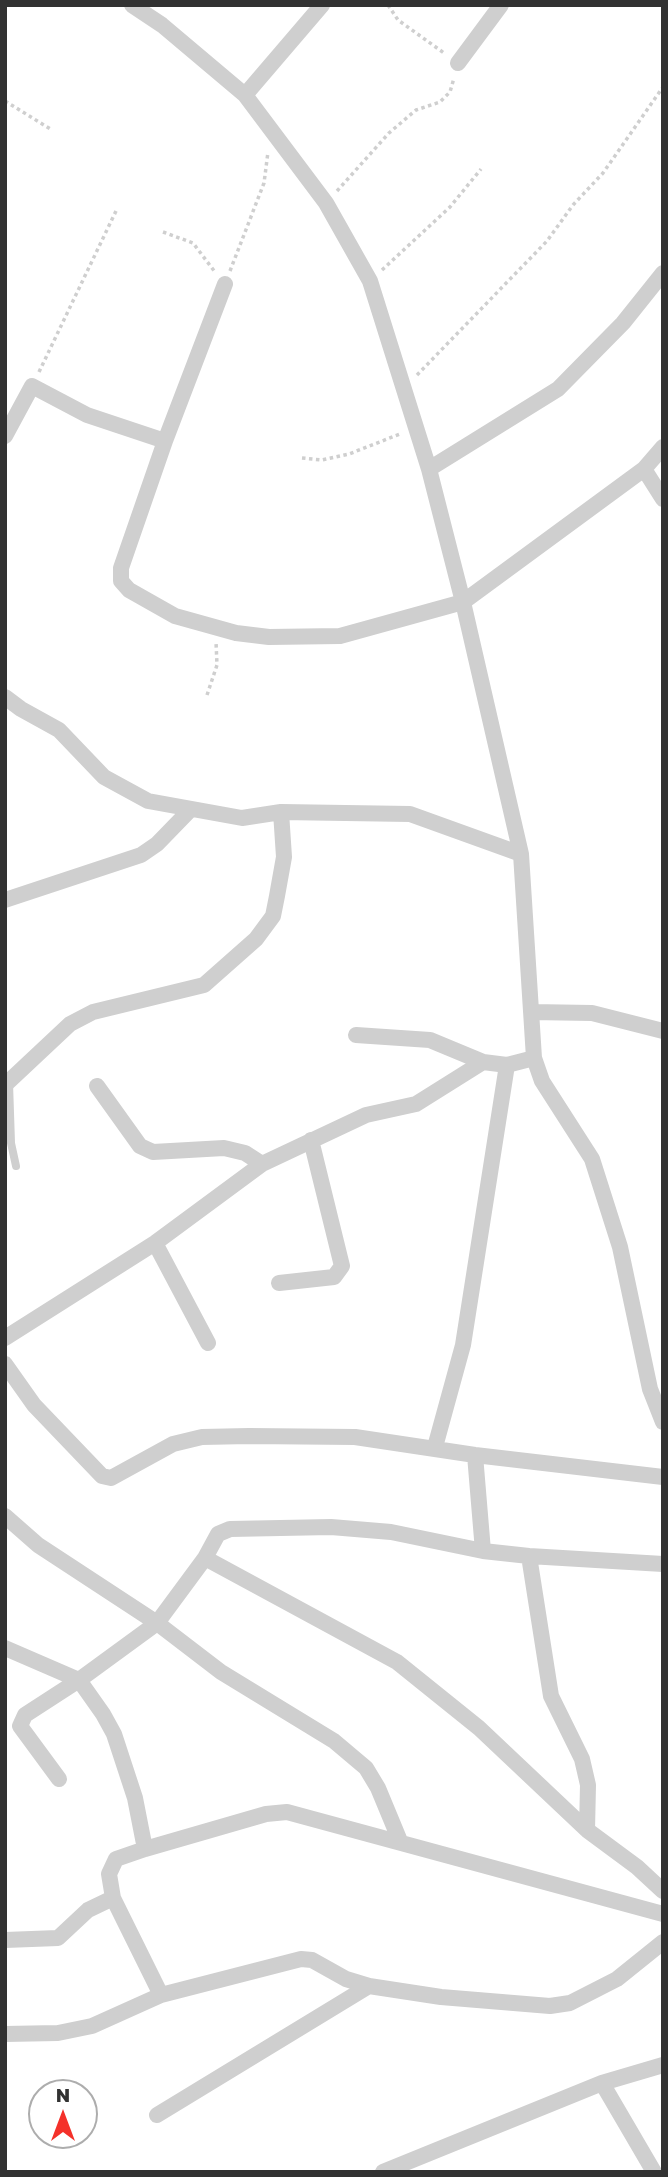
<!DOCTYPE html>
<style>
body{margin:0}
#map{position:relative;width:668px;height:2177px;overflow:hidden;background:#fff;font-family:"Golos Text",sans-serif}
canvas{display:block}
.frame{position:absolute;inset:0;border:7px solid #323232;pointer-events:none}
.north{position:absolute;left:28px;top:2079px;width:70px;height:70px;box-sizing:border-box;background:#fff;border:2px solid #adadad;border-radius:50%;rotate:0deg;font-size:19px;font-weight:700;line-height:28px;text-align:center;color:#323232}
.north::after{content:'';display:block;margin:auto;width:24px;height:32px;background:#f4312a;clip-path:polygon(50% 0,100% 100%,50% 72%,0 100%)}
</style>
<div id="map">
<canvas width="668" height="2177"></canvas>
<div class="frame"></div>
<div class="north">N</div>
</div>
<script>
const ctx = document.querySelector('canvas').getContext('2d');
ctx.lineJoin = 'round';
const toPath = rows => new Path2D(rows.map(r => 'M' + r).join(''));
function trace(path, color, width, dash) { ctx.strokeStyle = color; ctx.lineWidth = width; ctx.lineCap = dash ? 'butt' : 'round'; ctx.setLineDash(dash || []); ctx.stroke(path); }
trace(toPath([
 [388,5,398,20,444,53],
 [5,101,52,130],
 [337,191,389,133,416,110,440,102,450,92,454,78],
 [163,232,193,243,215,272],
 [382,270,450,207,481,169],
 [230,271,264,183,268,152],
 [39,372,116,211],
 [417,375,547,241,573,205,603,173,663,87],
 [302,458,322,460,349,454,400,434],
 [207,695,217,665,216,642]
]), '#cfcfcf', 3.5, [3.5, 3.5]);
trace(toPath([
 [9,1083,11,1143,16,1166]
]), '#cfcfcf', 8);
trace(toPath([
 [132,5,162,25,245,95,326,203,370,281,429,469,463,602,340,636,269,637,236,633,175,616,129,590,121,581,121,568,165,441,225,284],
 [458,63,501,5],
 [245,95,322,5],
 [5,436,32,386,87,415,165,441],
 [663,447,644,469,463,602,521,854,534,1058,542,1081,592,1159,620,1247,650,1389,663,1422],
 [429,469,558,389,623,323,663,273],
 [644,469,663,499],
 [5,697,21,709,59,730,104,777,148,801,242,818,281,812,410,814,521,854],
 [5,900,141,855,157,844,190,810],
 [531,1012,592,1013,663,1031],
 [356,1035,430,1040,483,1062],
 [5,1085,70,1024,93,1012,204,985,256,939,273,916,277,896,284,857,281,812],
 [97,1086,140,1146,153,1152,224,1148,245,1153,262,1164],
 [155,1243,208,1343],
 [279,1283,334,1277,342,1266,311,1140],
 [5,1338,155,1243,262,1164,366,1115,416,1104,483,1062,507,1065,534,1058],
 [5,1364,34,1405,102,1476,111,1478,173,1444,202,1437,249,1436,355,1437,475,1455,663,1477],
 [435,1447,463,1345,507,1065],
 [475,1455,483,1551],
 [5,1516,38,1545,157,1623,79,1680,103,1714,114,1734,135,1798,145,1849,266,1814,287,1812,663,1914],
 [529,1556,551,1696,582,1759,588,1785,587,1830],
 [205,1558,397,1662,479,1728,587,1830,637,1867,663,1891],
 [5,1648,79,1680,25,1715,20,1726,59,1779],
 [400,1841,378,1788,366,1768,334,1741,221,1672,157,1623,205,1558,218,1534,230,1529,331,1527,391,1532,483,1551,529,1556,663,1564],
 [145,1849,116,1859,109,1874,113,1898,161,1995,301,1959,312,1960,346,1979,369,1986,441,1997,550,2006,570,2003,617,1979,663,1942],
 [5,1940,58,1938,88,1910,113,1898],
 [5,2034,58,2033,92,2026,161,1995],
 [602,2083,654,2172],
 [157,2115,369,1986],
 [383,2172,602,2083,663,2065]
]), '#cfcfcf', 16);
</script>
